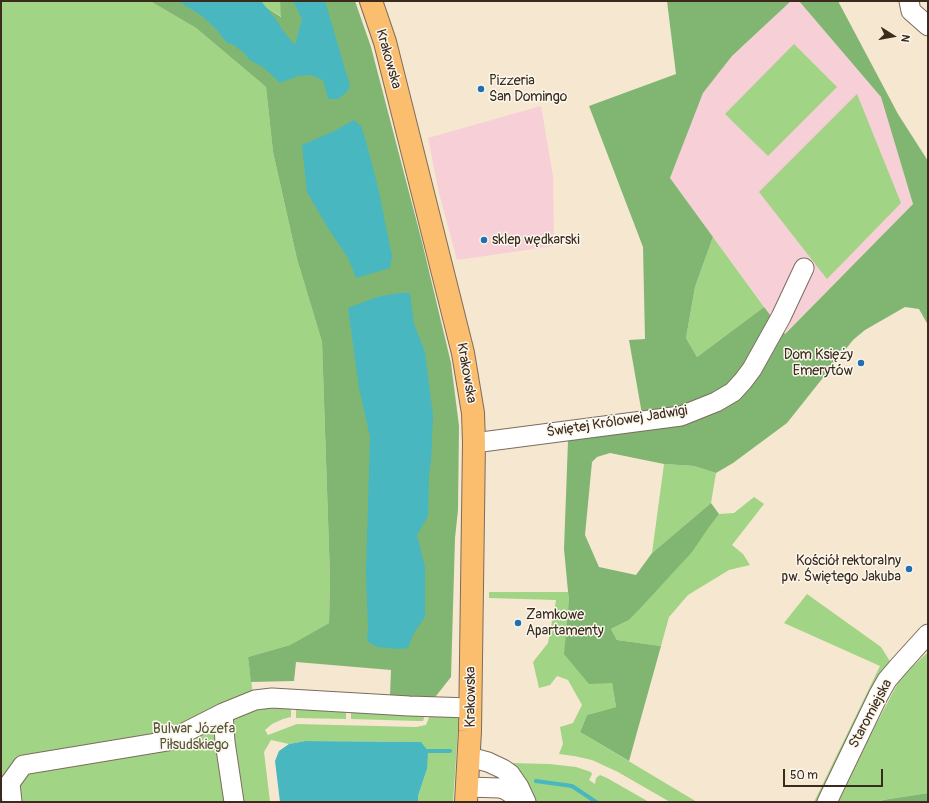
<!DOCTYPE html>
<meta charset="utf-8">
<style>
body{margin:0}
#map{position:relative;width:929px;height:803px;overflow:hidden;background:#f6e7d1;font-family:Pangolin,sans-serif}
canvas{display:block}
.frame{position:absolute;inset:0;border:2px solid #3b2a1e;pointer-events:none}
.north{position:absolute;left:873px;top:16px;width:40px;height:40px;-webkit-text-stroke:3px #fbf7ec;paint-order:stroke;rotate:101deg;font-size:11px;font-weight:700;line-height:16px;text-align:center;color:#3b2a1e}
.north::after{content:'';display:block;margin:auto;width:14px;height:18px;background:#3b2a1e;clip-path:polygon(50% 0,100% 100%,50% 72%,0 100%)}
.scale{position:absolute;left:783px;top:769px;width:100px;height:18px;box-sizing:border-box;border:2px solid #3b2a1e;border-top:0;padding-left:5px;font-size:12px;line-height:14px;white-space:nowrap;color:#3b2a1e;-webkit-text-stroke:3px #fbf7ec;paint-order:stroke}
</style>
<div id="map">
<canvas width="929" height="803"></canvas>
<div class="frame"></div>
<div class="north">N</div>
<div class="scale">50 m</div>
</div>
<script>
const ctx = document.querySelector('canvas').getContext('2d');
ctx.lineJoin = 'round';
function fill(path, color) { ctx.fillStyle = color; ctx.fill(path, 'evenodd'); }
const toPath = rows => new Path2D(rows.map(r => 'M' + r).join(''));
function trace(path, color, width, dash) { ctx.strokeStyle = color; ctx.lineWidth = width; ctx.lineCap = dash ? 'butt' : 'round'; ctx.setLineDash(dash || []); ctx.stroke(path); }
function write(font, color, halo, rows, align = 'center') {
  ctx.font = font + ' Pangolin,sans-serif'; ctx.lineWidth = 3; ctx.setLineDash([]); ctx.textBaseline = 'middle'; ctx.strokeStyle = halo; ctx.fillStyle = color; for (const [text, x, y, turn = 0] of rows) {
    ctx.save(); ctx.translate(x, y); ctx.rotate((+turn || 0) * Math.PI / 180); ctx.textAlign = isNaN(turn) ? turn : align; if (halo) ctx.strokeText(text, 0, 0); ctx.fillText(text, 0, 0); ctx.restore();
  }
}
fill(toPath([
 [791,1,799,1,881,97,913,204,784,334,670,178,703,93,732,56],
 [541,106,553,176,554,246,457,260,439,193,428,138]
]), '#f6cfd7');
fill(toPath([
 [1,1,150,1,196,28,266,87,273,152,297,259,322,342,330,578,329,623,290,645,248,657,255,710,262,708,291,708,291,717,283,719,272,724,265,730,268,735,297,724,416,727,426,725,430,715,459,715,453,802,418,802,418,796,427,769,421,742,305,741,289,744,271,740,264,752,270,802,1,802],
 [257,1,280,1,282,17,264,6],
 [794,44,837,87,768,156,725,114],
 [857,94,901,203,827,279,759,192],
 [713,237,764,307,697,357,686,338,695,287],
 [664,464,694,466,716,473,711,503,652,553],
 [754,497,764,504,732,545,743,554,750,565,729,570,688,595,669,617,661,646,617,640,611,629,629,620,719,514,734,513],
 [489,592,568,592,569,602,612,683,616,707,587,715,580,732,697,802,670,802,618,772,592,760,574,756,559,754,563,744,560,727,573,723,582,705,568,680,557,676,550,685,539,688,533,662,548,643,556,600,489,598],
 [807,594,881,647,891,663,821,802,814,802,880,666,784,623],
 [928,652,928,793,883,800,881,802,838,802,871,734,899,681,911,668],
 [296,708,346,711,346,719,296,718],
 [351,711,420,716,423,716,424,718,423,721,418,721,351,719],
 [510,763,550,764,576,767,591,772,592,774,589,780,595,784,596,778,600,775,607,778,649,802,533,802]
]), '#a1d484');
fill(toPath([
 [150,1,257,1,264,6,281,17,280,1,355,1,371,47,422,242,451,363,459,426,458,510,455,538,451,677,436,696,425,702,390,696,391,670,296,662,294,681,251,682,248,657,290,645,329,623,330,578,322,342,297,259,273,152,266,87,196,28],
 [667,1,791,1,732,56,703,93,670,178,713,237,695,287,686,338,697,357,764,307,785,334,913,204,881,97,799,1,838,1,898,114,928,161,928,325,919,309,905,307,865,330,853,340,787,423,733,463,716,473,694,466,664,464,610,453,597,457,592,462,585,535,599,567,636,575,652,553,711,503,719,514,709,527,692,552,646,602,629,620,611,629,617,640,661,646,629,761,580,732,587,715,616,707,612,683,589,684,564,654,569,602,564,549,568,441,608,431,643,420,629,340,645,339,643,247,589,106,676,74],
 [928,793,928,802,881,802,883,800]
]), '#80b672');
fill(toPath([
 [178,1,261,1,278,22,283,31,295,45,302,19,293,1,325,1,350,86,347,92,338,99,328,99,323,80,311,75,298,76,280,83,264,68,250,60,243,52,232,44,227,43,216,29,201,15],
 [354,120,361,126,366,141,379,192,392,256,390,268,356,278,348,258,328,228,307,192,302,145,336,130],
 [399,293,410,293,414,324,425,352,433,416,431,461,429,474,428,516,417,535,425,567,425,617,414,633,408,648,396,649,377,647,367,641,368,628,367,603,366,572,370,437,359,388,348,308,377,297],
 [305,741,421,742,428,751,427,769,418,796,418,802,280,802,275,761,279,751,289,744]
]), '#48b7bf');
trace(toPath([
 [428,751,450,751],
 [536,781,572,786,596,802]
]), '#48b7bf', 4);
const minor = toPath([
 [909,1,911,11,928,26],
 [474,443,681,416,716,402,733,392,743,381,752,369,781,317,804,268],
 [223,713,225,742,234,802],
 [469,757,488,762,503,769,510,774,519,787,526,802],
 [467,787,500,788,506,790,515,796,521,802],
 [12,802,10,783,23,765,168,741,223,713,255,700,272,698,409,706,471,708],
 [827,802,878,696,887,680,899,666,928,634]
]);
const major = toPath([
 [371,1,385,42,463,353,473,413,474,443,470,731,466,802]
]);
trace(minor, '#7c6c5d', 21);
trace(major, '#7c6c5d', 24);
trace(minor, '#fff', 19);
trace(major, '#fbbe6e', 22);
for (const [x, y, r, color] of [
 [481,89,4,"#1f6fb2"],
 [484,240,4,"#1f6fb2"],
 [861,363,4,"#1f6fb2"],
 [909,569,4,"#1f6fb2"],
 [518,623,4,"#1f6fb2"]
]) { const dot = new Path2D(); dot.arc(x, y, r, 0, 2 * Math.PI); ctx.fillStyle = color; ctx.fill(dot); trace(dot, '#fbf7ec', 1.5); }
write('14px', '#3b2a1e', '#fbf7ec', [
 ["Krakowska",388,59,74],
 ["Krakowska",466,373,80],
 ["Świętej Królowej Jadwigi",617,422,-9],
 ["Krakowska",471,697,-90],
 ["Staromiejska",871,714,-62]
]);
write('14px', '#3b2a1e', '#fbf7ec', [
 ["Pizzeria",489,81],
 ["San Domingo",489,97],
 ["sklep wędkarski",492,240],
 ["Dom Księży",853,355,"right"],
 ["Emerytów",853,371,"right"],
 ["Kościół rektoralny",901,561,"right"],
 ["pw. Świętego Jakuba",901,577,"right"],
 ["Zamkowe",526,615],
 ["Apartamenty",526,631]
], 'left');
write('14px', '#545438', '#fbf7ec', [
 ["Bulwar Józefa",194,729],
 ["Piłsudskiego",194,745]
]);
</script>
